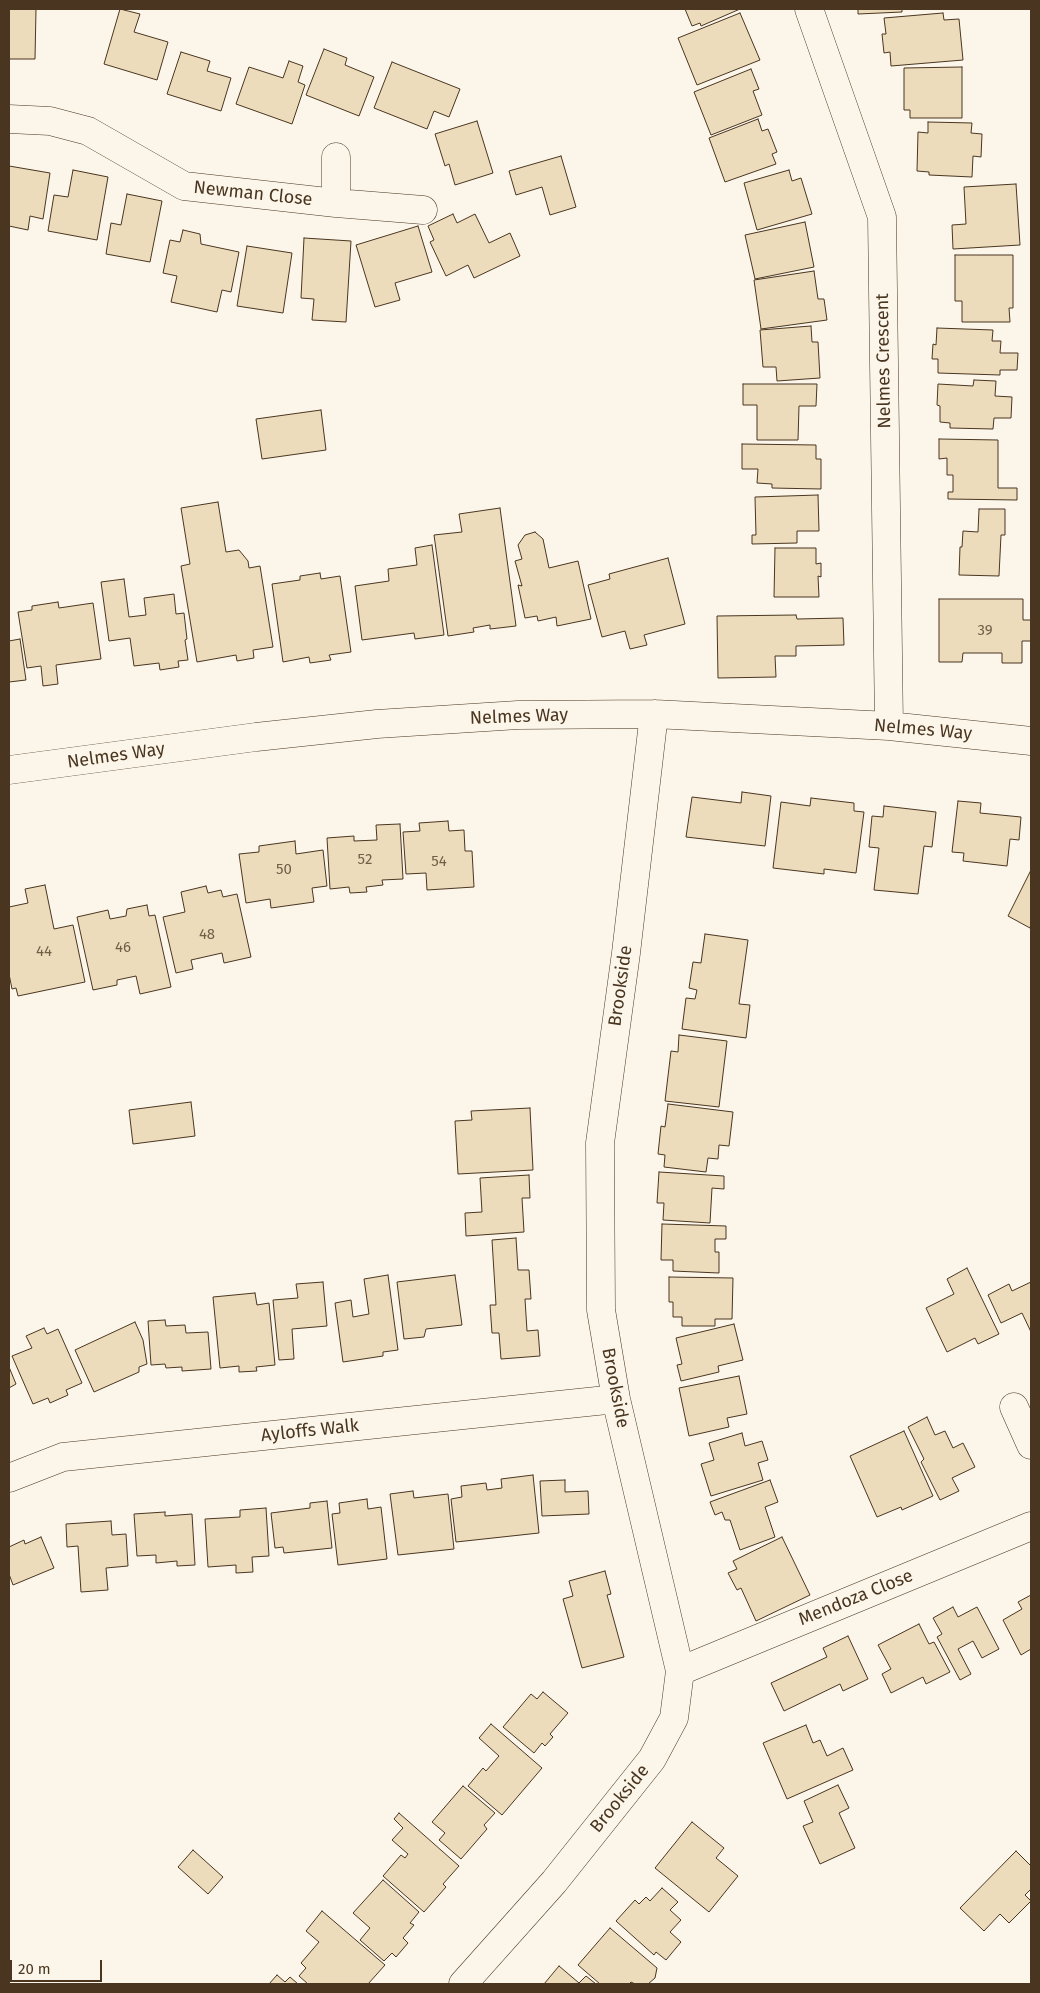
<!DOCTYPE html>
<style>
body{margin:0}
#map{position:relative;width:1040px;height:1993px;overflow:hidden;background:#fbf6e9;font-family:"Fira Sans",sans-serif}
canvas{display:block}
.frame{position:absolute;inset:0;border:10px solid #4a3520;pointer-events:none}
.scale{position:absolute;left:10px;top:1960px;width:92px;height:22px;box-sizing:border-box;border:2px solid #4a3520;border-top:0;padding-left:6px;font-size:15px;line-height:18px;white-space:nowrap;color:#4a3520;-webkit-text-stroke:4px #fbf6e9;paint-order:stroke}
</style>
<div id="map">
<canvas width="1040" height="1993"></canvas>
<div class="frame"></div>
<div class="scale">20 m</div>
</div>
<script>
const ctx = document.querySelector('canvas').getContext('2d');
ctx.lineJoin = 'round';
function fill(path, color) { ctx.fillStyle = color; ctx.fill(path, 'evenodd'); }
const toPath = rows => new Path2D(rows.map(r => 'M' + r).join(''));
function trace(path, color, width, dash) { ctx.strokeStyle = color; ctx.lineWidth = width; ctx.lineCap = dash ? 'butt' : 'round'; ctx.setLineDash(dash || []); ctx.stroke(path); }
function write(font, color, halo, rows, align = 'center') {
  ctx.font = font + ' "Fira Sans",sans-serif'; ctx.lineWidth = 4; ctx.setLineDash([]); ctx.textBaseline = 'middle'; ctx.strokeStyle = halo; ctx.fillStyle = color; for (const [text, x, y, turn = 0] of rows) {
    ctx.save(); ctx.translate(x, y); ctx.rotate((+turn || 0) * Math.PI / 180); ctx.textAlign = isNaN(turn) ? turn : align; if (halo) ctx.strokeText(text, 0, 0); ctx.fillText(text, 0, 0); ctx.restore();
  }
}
const building = toPath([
 [9,9,36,9,35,59,9,59,9,9],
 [120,9,140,14,134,32,168,42,157,80,104,64,120,9],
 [685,9,740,9,701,26,700,23,692,26,685,9],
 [858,9,902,9,902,12,858,14,858,9],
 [740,13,760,60,697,85,678,38,740,13],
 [943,13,944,20,959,19,963,60,891,66,890,52,884,53,882,34,886,34,884,18,943,13],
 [324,49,347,58,345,65,374,77,359,116,306,95,324,49],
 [181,52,210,61,207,71,231,78,221,111,167,94,181,52],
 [289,61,303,66,298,82,305,85,292,124,236,104,249,67,283,78,289,61],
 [392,62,460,89,449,117,434,111,427,129,374,108,392,62],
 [962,67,962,118,910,118,910,110,904,110,904,68,962,67],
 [751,69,759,89,753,91,762,115,711,135,694,92,751,69],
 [758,119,762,131,768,129,777,152,772,154,776,164,725,182,709,138,758,119],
 [477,121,493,173,455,185,449,164,445,166,435,134,477,121],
 [928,122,972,123,971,133,982,134,981,157,973,156,972,177,929,175,929,172,917,171,918,132,928,133,928,122],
 [561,156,576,207,550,215,542,187,516,195,509,171,561,156],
 [9,166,50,173,43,219,30,216,28,230,9,226,9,166],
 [73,170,108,177,97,240,48,231,54,195,68,197,73,170],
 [789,170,792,181,801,178,812,214,757,230,744,183,789,170],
 [1016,184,1020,245,953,249,952,225,966,224,964,187,1016,184],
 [127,194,162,201,150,262,106,254,111,223,121,225,127,194],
 [453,214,457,223,475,214,489,243,510,233,520,256,474,278,468,265,446,276,430,242,434,240,428,226,453,214],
 [805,222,814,267,755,279,745,235,805,222],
 [418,226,432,272,395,283,400,300,375,307,356,245,418,226],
 [183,230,200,234,201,244,239,252,231,292,222,290,217,312,171,302,177,276,163,273,170,240,180,242,183,230],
 [304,238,351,241,346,322,312,320,314,299,301,298,304,238],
 [247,246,292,253,283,313,237,306,247,246],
 [955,255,1013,255,1013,308,1009,308,1010,322,962,322,962,301,955,301,955,255],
 [814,271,818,299,824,299,827,320,761,329,754,280,814,271],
 [811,326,812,342,818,342,820,378,777,381,776,367,763,367,760,330,811,326],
 [937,328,993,330,992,341,1001,341,1000,353,1018,353,1017,370,1000,370,1000,375,938,373,938,359,932,359,933,344,936,345,937,328],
 [974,380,996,381,995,396,1012,397,1011,418,994,418,993,429,950,428,950,423,940,422,940,406,937,405,938,384,973,386,974,380],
 [743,384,817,384,816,406,799,406,798,440,757,440,757,405,743,405,743,384],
 [321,410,326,450,262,459,256,419,321,410],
 [939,439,998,440,998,488,1017,488,1017,500,948,499,948,492,953,492,953,475,947,475,947,458,939,459,939,439],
 [742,444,816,445,816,459,821,459,821,489,772,488,772,484,757,483,758,469,742,469,742,444],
 [818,495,819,531,797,531,797,543,752,544,752,535,756,535,755,497,818,495],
 [218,502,226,552,239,550,248,561,249,568,260,566,273,647,253,650,254,658,237,661,236,655,197,662,181,566,190,564,181,508,218,502],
 [500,508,516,626,490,629,490,625,473,628,474,632,448,636,434,535,462,532,459,514,500,508],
 [979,509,1005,509,1005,535,1001,535,999,576,959,575,960,547,962,547,963,531,978,532,979,509],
 [535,532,543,539,549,568,578,561,591,619,557,626,556,617,538,621,537,616,525,618,518,585,522,586,515,561,522,559,518,545,525,535,535,532],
 [432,545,444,635,415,639,414,633,362,640,355,586,389,581,388,569,417,565,415,548,432,545],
 [775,548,816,548,816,564,821,563,821,577,818,576,819,597,774,597,775,548],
 [668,558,685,624,644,635,647,645,630,649,625,631,602,637,588,585,610,579,609,574,668,558],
 [320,573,321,579,340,576,351,652,329,655,331,660,310,663,309,657,283,662,272,584,300,580,300,576,320,573],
 [124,579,129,617,146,615,144,598,174,594,176,614,184,613,187,639,185,640,188,660,178,661,179,667,160,670,159,663,134,666,130,638,109,641,101,582,124,579],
 [939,599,1023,599,1023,620,1031,620,1031,641,1022,641,1022,663,1002,663,1002,653,963,653,962,662,939,662,939,599],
 [58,602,59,608,93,603,101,659,56,665,58,684,43,686,41,666,27,668,18,612,32,610,32,606,58,602],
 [796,615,797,619,843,618,844,645,796,646,796,656,775,656,776,677,718,678,717,616,796,615],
 [20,639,26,680,9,682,9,641,20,639],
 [742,792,771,796,765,846,686,837,692,797,741,803,742,792],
 [811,798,854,803,854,811,864,812,856,873,824,869,824,874,773,868,781,802,810,806,811,798],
 [958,801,981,803,980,813,1021,817,1019,840,1010,839,1007,866,963,861,964,853,952,852,958,801],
 [884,806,936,812,932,847,924,846,918,894,874,890,879,848,869,847,872,816,883,817,884,806],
 [448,821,449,831,464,830,465,851,472,851,474,887,427,890,426,873,406,874,403,832,420,831,419,823,448,821],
 [400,824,403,879,382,880,383,885,366,887,367,892,350,893,349,887,330,889,327,838,354,836,354,841,377,840,376,825,400,824],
 [295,841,296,854,323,850,327,886,312,888,314,902,271,908,270,899,246,903,239,854,259,852,259,846,295,841],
 [1031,870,1031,924,1030,928,1008,916,1031,870],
 [45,885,54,929,73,925,85,982,18,996,16,988,12,989,9,974,9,907,28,903,25,889,45,885],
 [206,886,208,893,221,890,223,897,237,894,251,957,224,963,222,953,191,960,193,969,176,973,163,917,185,912,181,892,206,886],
 [147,905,149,916,155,915,171,987,140,994,136,976,117,980,117,985,93,990,77,917,108,910,110,919,126,916,127,909,147,905],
 [705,934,748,940,739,1004,750,1005,746,1038,682,1029,686,998,695,999,697,990,689,988,693,962,701,963,705,934],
 [679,1035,727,1041,719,1107,665,1101,671,1051,678,1052,679,1035],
 [191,1102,195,1136,133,1144,129,1110,191,1102],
 [668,1104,733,1112,729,1146,719,1145,718,1159,708,1158,706,1172,664,1167,665,1155,658,1154,661,1126,665,1127,668,1104],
 [530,1108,533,1170,458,1174,455,1121,472,1120,471,1111,530,1108],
 [659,1172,724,1176,724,1189,712,1188,710,1223,663,1220,664,1203,657,1203,659,1172],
 [529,1175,530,1198,522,1198,524,1232,466,1236,465,1213,482,1212,480,1178,529,1175],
 [662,1224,726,1226,726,1239,715,1239,715,1252,719,1252,719,1273,673,1271,673,1260,661,1260,662,1224],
 [516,1238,518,1270,529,1270,531,1299,525,1299,527,1331,538,1330,540,1356,501,1359,499,1333,492,1333,490,1305,496,1305,492,1240,516,1238],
 [967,1268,999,1334,978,1344,975,1338,947,1352,926,1308,954,1294,947,1279,967,1268],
 [388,1275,398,1350,383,1352,383,1356,343,1362,335,1303,351,1300,353,1317,369,1314,364,1279,388,1275],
 [455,1275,462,1325,426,1329,424,1337,404,1339,397,1282,455,1275],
 [669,1277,733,1278,732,1319,715,1319,715,1326,682,1326,682,1317,673,1317,673,1302,669,1302,669,1277],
 [323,1282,327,1326,292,1329,294,1359,279,1360,273,1300,298,1298,296,1284,323,1282],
 [1031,1282,1031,1332,1022,1313,1001,1323,988,1295,1009,1284,1012,1291,1031,1282],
 [255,1293,257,1305,269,1303,275,1365,256,1367,257,1371,239,1372,239,1366,220,1368,213,1297,255,1293],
 [165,1320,166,1326,185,1325,186,1333,208,1332,211,1369,182,1371,182,1367,166,1368,165,1364,151,1365,148,1321,165,1320],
 [135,1322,143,1340,147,1364,139,1367,139,1372,94,1392,75,1350,135,1322],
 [734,1324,743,1360,718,1366,719,1372,681,1381,677,1365,682,1364,676,1338,734,1324],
 [44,1328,47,1334,58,1329,82,1383,66,1390,68,1395,50,1403,48,1398,33,1404,12,1356,32,1348,26,1336,44,1328],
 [9,1367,16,1384,9,1388,9,1367],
 [739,1376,747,1414,727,1418,729,1427,689,1436,679,1388,739,1376],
 [927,1417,935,1435,945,1431,953,1448,963,1443,975,1467,952,1478,959,1491,940,1500,921,1462,924,1459,908,1427,927,1417],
 [904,1431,933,1496,902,1510,901,1507,877,1517,850,1456,904,1431],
 [742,1433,745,1446,762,1441,768,1460,758,1463,763,1480,711,1496,701,1464,714,1460,709,1443,742,1433],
 [533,1475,539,1533,456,1542,451,1499,462,1497,461,1486,486,1483,487,1490,502,1488,501,1479,533,1475],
 [565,1480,565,1492,588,1491,589,1514,542,1516,540,1481,565,1480],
 [770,1480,778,1502,765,1507,775,1537,740,1550,730,1520,725,1520,722,1512,715,1515,710,1502,770,1480],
 [413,1491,414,1498,448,1494,454,1549,398,1555,390,1494,413,1491],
 [367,1499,368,1509,381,1507,387,1559,338,1565,332,1514,340,1513,339,1503,367,1499],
 [327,1501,332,1548,284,1553,283,1547,275,1548,271,1513,310,1508,310,1503,327,1501],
 [266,1508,269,1556,252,1557,253,1572,236,1573,236,1565,208,1567,205,1519,240,1517,240,1510,266,1508],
 [165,1512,165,1516,192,1514,195,1565,177,1566,177,1561,156,1563,156,1555,137,1556,134,1514,165,1512],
 [111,1521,112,1535,126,1534,128,1566,106,1568,108,1590,81,1592,78,1546,67,1547,66,1524,111,1521],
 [41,1537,54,1568,13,1585,9,1574,9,1547,24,1540,25,1544,41,1537],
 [782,1537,810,1595,756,1621,741,1588,737,1590,728,1573,737,1569,733,1561,782,1537],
 [605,1571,611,1594,607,1595,624,1657,582,1668,563,1599,573,1596,569,1581,605,1571],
 [1031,1595,1031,1649,1021,1655,1003,1620,1022,1609,1018,1602,1031,1595],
 [953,1607,958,1617,977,1607,999,1649,982,1658,973,1641,958,1649,971,1674,960,1680,937,1637,942,1634,933,1618,953,1607],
 [919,1624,929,1644,934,1642,950,1672,926,1684,923,1677,891,1693,882,1674,891,1669,878,1645,919,1624],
 [848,1636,868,1679,843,1691,840,1684,784,1711,771,1683,827,1657,823,1648,848,1636],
 [543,1692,568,1713,550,1734,553,1737,545,1746,542,1743,534,1753,503,1727,531,1694,537,1699,543,1692],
 [491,1724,542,1768,502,1815,468,1786,483,1768,486,1771,499,1756,479,1738,491,1724],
 [806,1725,813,1743,820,1740,827,1756,843,1748,853,1770,787,1799,763,1743,806,1725],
 [838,1785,849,1808,839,1813,855,1848,820,1864,803,1826,813,1822,804,1801,838,1785],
 [463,1786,495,1813,484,1825,487,1829,461,1859,439,1840,445,1833,432,1822,463,1786],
 [399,1813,459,1866,443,1884,446,1887,424,1912,383,1876,401,1855,405,1858,408,1854,392,1840,403,1828,394,1819,399,1813],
 [692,1822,724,1848,716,1858,738,1876,709,1912,655,1868,692,1822],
 [193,1850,223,1877,208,1894,178,1867,193,1850],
 [1016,1851,1031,1866,1031,1889,1025,1895,1031,1901,1009,1923,1000,1914,984,1931,960,1908,1016,1851],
 [383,1880,419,1912,410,1923,414,1925,403,1938,408,1943,396,1957,392,1953,384,1961,360,1940,370,1928,353,1913,383,1880],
 [662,1888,678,1902,670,1910,681,1920,670,1932,681,1942,666,1960,656,1952,654,1955,616,1921,635,1900,639,1904,646,1897,650,1901,662,1888],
 [322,1911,385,1965,368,1984,308,1984,299,1976,306,1968,301,1963,319,1942,306,1931,322,1911],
 [610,1928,657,1968,655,1978,648,1984,635,1984,631,1982,629,1984,600,1984,578,1965,610,1928],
 [559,1966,579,1983,586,1976,596,1984,544,1984,559,1966],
 [277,1975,285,1982,290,1977,298,1984,269,1984,277,1975]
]);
fill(building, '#ecdcbc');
trace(building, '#4a3520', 1);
const street = toPath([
 [809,9,882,217,889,726],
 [9,119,50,121,88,131,184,186,336,203,423,210],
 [336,157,336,203],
 [9,770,256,737,377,724,518,715,654,714,889,726,1031,741],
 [1014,1407,1031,1445],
 [9,1478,63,1457,616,1399],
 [680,1671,1031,1526],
 [463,1984,554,1882,652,1759,674,1718,680,1671,616,1399,601,1310,600,1143,626,953,654,714]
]);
trace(street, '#4a3520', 29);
trace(street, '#fbf6e9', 28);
write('15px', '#725f47', null, [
 ["39",985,631],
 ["52",365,860],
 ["54",439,862],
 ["50",284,870],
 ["48",207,935],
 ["46",123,948],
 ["44",44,952]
]);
write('18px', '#4a3520', '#fbf6e9', [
 ["Newman Close",253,194,6],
 ["Nelmes Crescent",884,361,-91],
 ["Nelmes Way",519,717,-2],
 ["Nelmes Way",923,730,5],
 ["Nelmes Way",116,756,-8],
 ["Brookside",621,986,-82],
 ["Brookside",615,1388,79],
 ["Ayloffs Walk",310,1431,-6],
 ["Mendoza Close",856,1598,-22],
 ["Brookside",620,1799,-51]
]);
</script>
